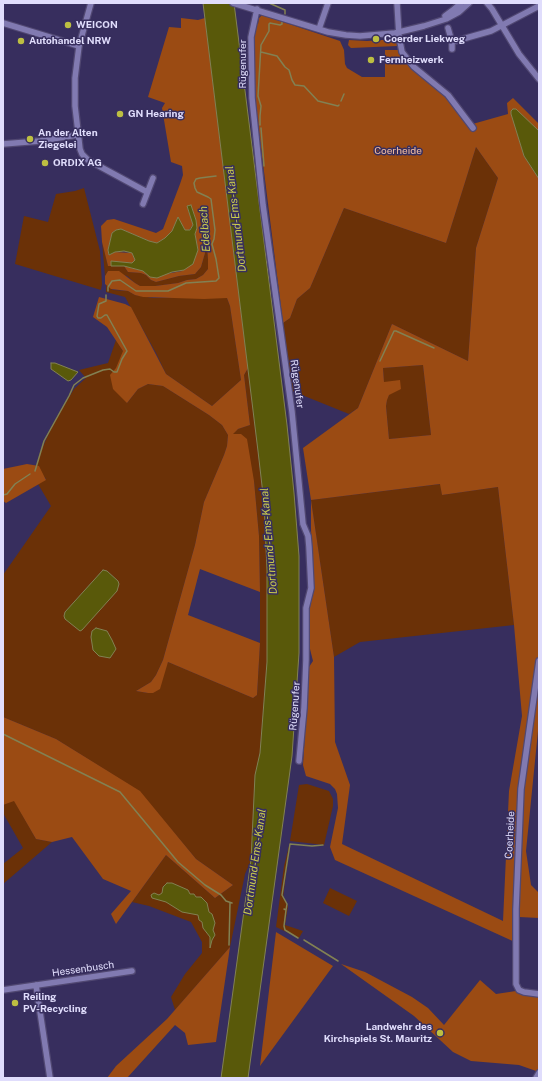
<!DOCTYPE html>
<meta charset="utf-8">
<style>
body{margin:0}
#map{position:relative;width:542px;height:1081px;overflow:hidden;background:#372e5e;font-family:"Public Sans",sans-serif}
canvas{display:block}
.frame{position:absolute;inset:0;border:4px solid #e0ddfc;pointer-events:none}
</style>
<div id="map">
<canvas width="542" height="1081"></canvas>
<div class="frame"></div>
</div>
<script>
const ctx = document.querySelector('canvas').getContext('2d');
ctx.lineJoin = 'round';
function fill(path, color) { ctx.fillStyle = color; ctx.fill(path, 'evenodd'); }
const toPath = rows => new Path2D(rows.map(r => 'M' + r).join(''));
function trace(path, color, width, dash) { ctx.strokeStyle = color; ctx.lineWidth = width; ctx.lineCap = dash ? 'butt' : 'round'; ctx.setLineDash(dash || []); ctx.stroke(path); }
function write(font, color, halo, rows, align = 'center') {
  ctx.font = font + ' "Public Sans",sans-serif'; ctx.lineWidth = 3; ctx.setLineDash([]); ctx.textBaseline = 'middle'; ctx.strokeStyle = halo; ctx.fillStyle = color; for (const [text, x, y, turn = 0] of rows) {
    ctx.save(); ctx.translate(x, y); ctx.rotate((+turn || 0) * Math.PI / 180); ctx.textAlign = isNaN(turn) ? turn : align; if (halo) ctx.strokeText(text, 0, 0); ctx.fillText(text, 0, 0); ctx.restore();
  }
}
fill(toPath([
 [476,147,498,178,476,248,468,361,392,324,358,408,349,414,292,391,283,323,290,318,297,299,310,288,344,208,446,243],
 [84,188,100,251,102,284,101,290,15,264,24,216,48,222,56,194,75,191],
 [202,214,205,215,208,260,208,269,203,275,196,279,187,280,178,283,155,286,140,286,135,283,127,276,108,271,105,276,102,242,108,266,124,266,128,272,141,273,146,275,151,280,156,282,179,276,195,274,201,267,205,253,200,220],
 [106,285,113,290,128,291,135,295,153,298,227,298,230,306,241,380,212,406,166,374,156,353,125,297,106,292],
 [116,340,123,351,127,403,138,389,148,384,163,386,209,415,222,425,228,435,227,446,224,455,204,502,195,545,163,660,156,675,151,682,136,691,148,693,153,693,168,662,253,698,257,695,260,643,260,592,259,536,254,481,232,434,238,429,250,425,244,375,248,368,264,503,267,570,267,662,260,753,255,775,251,860,245,874,230,947,175,1010,171,997,185,974,202,953,202,942,191,922,149,906,132,902,166,855,215,898,233,885,196,859,139,791,56,739,3,717,3,575,51,506,38,484,46,479,36,467,40,453,54,422,74,389,86,378,79,370,108,363],
 [103,570,107,571,118,581,64,616,65,612],
 [423,365,431,435,389,439,386,406,387,399,389,395,384,382,383,368],
 [441,484,442,495,498,487,514,625,360,642,334,657,311,500],
 [307,784,329,791,333,799,333,806,324,845,290,841,299,785],
 [14,800,36,839,52,842,3,884,3,864,23,848,3,813,3,805],
 [290,842,283,898,288,906,285,925,303,931,299,938,276,927,284,866],
 [330,888,357,901,349,916,323,903]
]), '#6b3107');
fill(toPath([
 [262,15,340,41,344,50,345,64,347,68,362,77,385,77,385,50,398,50,399,54,405,62,446,96,469,125,508,114,507,103,513,98,539,124,539,131,511,111,524,156,539,179,539,721,526,851,531,885,539,893,539,918,519,917,517,943,335,860,330,847,338,808,337,794,335,789,330,784,306,776,303,765,309,667,313,661,310,649,310,607,313,588,311,528,311,500,303,448,358,408,392,324,468,361,476,248,498,178,476,147,446,243,344,208,310,288,297,299,290,318,283,323,254,92,254,38,256,23,258,24,259,18],
 [423,365,431,435,389,439,386,406,387,400,389,395,401,389,400,380,384,382,383,368],
 [440,484,442,495,498,487,514,625,522,716,509,791,503,921,342,844,350,785,335,742,334,657,311,500],
 [181,18,198,20,205,18,248,368,244,375,250,425,238,429,233,434,241,434,247,439,254,481,259,536,260,592,200,569,188,615,260,643,257,695,253,698,168,662,160,689,153,693,148,693,136,691,151,682,156,675,163,660,195,545,204,502,224,455,227,446,228,435,222,425,209,415,163,386,148,384,138,389,127,403,113,389,110,375,116,368,123,351,107,327,93,317,99,297,125,304,131,307,166,374,212,406,241,380,230,306,227,298,204,299,143,297,135,295,128,291,111,289,105,284,105,276,108,271,119,271,135,283,140,286,155,286,178,283,187,280,196,279,203,275,208,269,208,260,205,215,202,214,200,220,205,253,201,267,195,274,179,276,156,282,151,280,146,275,141,273,128,272,124,266,143,271,150,277,182,271,198,250,195,234,197,228,187,206,193,225,189,230,185,230,178,218,172,231,165,238,157,243,149,241,121,229,116,230,112,233,108,250,109,255,115,252,132,253,135,260,132,263,111,262,111,266,108,266,102,242,101,226,107,220,114,219,156,233,163,229,180,184,183,175,182,166,171,162,162,108,165,103,148,97,169,27,181,28],
 [396,39,397,46,351,48,348,45,349,40,367,41],
 [27,464,39,466,46,480,6,503,3,501,3,469],
 [3,717,56,739,140,791,196,859,233,885,215,898,166,855,116,924,111,914,131,891,103,879,72,837,52,842,36,839,14,801,3,805],
 [276,932,333,966,260,1066],
 [230,947,216,1042,188,1045,185,1033,175,1025,127,1078,107,1078,116,1066,167,1019],
 [341,964,365,972,412,997,428,1008,444,1025,480,980,496,994,516,991,518,993,539,995,539,1072,519,1065,471,1061,453,1052,414,1016]
]), '#9b4b13');
const water = toPath([
 [203,3,234,3,287,425,294,493,299,556,299,653,292,756,248,1078,221,1078,251,860,255,775,260,753,267,662,267,570,264,503,258,451,203,3],
 [513,109,516,109,539,131,539,179,524,156,511,114,511,111,513,109],
 [191,205,196,220,197,228,195,234,198,250,193,264,184,270,172,272,157,278,150,277,143,271,124,266,111,266,111,261,132,263,135,260,132,253,124,251,115,252,109,255,108,250,112,233,116,230,121,229,149,241,157,243,165,238,172,231,178,217,185,230,190,230,193,225,187,206,191,205],
 [51,363,55,363,78,372,71,380,68,381,51,369,51,363],
 [103,570,107,571,118,581,119,584,117,591,82,630,80,631,65,619,64,616,65,612,103,570],
 [96,628,107,631,112,640,116,649,110,658,99,656,93,650,91,637,92,631,96,628],
 [167,883,172,883,188,890,190,894,194,894,196,897,201,897,207,903,209,912,212,914,215,923,213,930,215,935,212,940,210,948,210,937,203,928,202,922,199,920,198,915,182,912,166,902,152,898,151,895,154,893,159,895,162,893,163,887,167,883]
]);
fill(water, '#59590a');
trace(water, '#828153', 1);
trace(toPath([
 [269,3,285,10,285,14],
 [261,52,277,56,285,67,289,70,292,80,295,85,304,86,318,101,338,106,339,105],
 [341,101,344,94],
 [260,125,260,116,261,106,258,96,261,45,269,31,269,24,270,23,280,25,282,24,282,22],
 [261,128,264,166],
 [108,291,108,287,112,281,120,280,136,291,168,291,186,283,216,281,219,278,216,259,212,244,214,239,215,230,211,199,208,197,197,192,195,188,194,183,196,179,200,178,216,176],
 [380,361,394,331,396,331,434,348],
 [35,471,44,441,69,396,74,385,83,378,103,370,110,369,114,372,117,372,122,359,127,351,107,315,105,315,101,318,98,318,97,316,99,304,106,301,106,295],
 [3,495,7,494,15,484,30,474],
 [3,734,120,792,178,862,205,885,221,895,226,901,232,903],
 [284,909,286,910,287,904,282,895,290,844,312,846,323,845],
 [286,910,284,926,285,930,298,938],
 [304,940,338,961],
 [229,945,230,903]
]), '#828153', 1.5);
const minor = toPath([
 [91,3,79,46,75,78,75,106,80,149,82,154,88,160,147,192],
 [233,3,328,32,346,35,360,36,395,33,424,26,446,19,459,12,469,3],
 [397,3,399,36,402,52,414,67,448,95,473,128],
 [487,3,492,9,519,54,539,79],
 [257,9,251,37,252,98,263,205,292,412,303,524,308,536,309,547,311,588,306,608,306,660,304,708,299,761],
 [445,16,453,10,461,3],
 [3,23,79,46],
 [448,28,452,42,491,31,539,6],
 [319,29,328,3],
 [452,42,452,49],
 [3,144,40,141,77,135],
 [143,204,153,178],
 [539,661,521,789,516,909,516,984,519,990,524,992,539,994],
 [36,985,50,1078],
 [3,990,132,971],
 [536,1078,539,1073]
]);
trace(minor, '#514872', 8);
trace(minor, '#817ab1', 5.5);
for (const [x, y, r, color] of [
 [68,25,4,"#bdbf42"],
 [376,39,4,"#bdbf42"],
 [21,41,4,"#bdbf42"],
 [371,60,4,"#bdbf42"],
 [120,114,4,"#bdbf42"],
 [30,139,4,"#bdbf42"],
 [45,163,4,"#bdbf42"],
 [15,1003,4,"#bdbf42"],
 [440,1033,4,"#bdbf42"]
]) { const dot = new Path2D(); dot.arc(x, y, r, 0, 2 * Math.PI); ctx.fillStyle = color; ctx.fill(dot); trace(dot, '#372e5e', 1.5); }
write('bold 10px', '#e0ddfc', '#372e5e', [
 ["WEICON",76,25],
 ["Coerder Liekweg",384,39],
 ["Autohandel NRW",29,41],
 ["Fernheizwerk",379,60],
 ["GN Hearing",128,114],
 ["An der Alten",38,133],
 ["Ziegelei",38,145],
 ["ORDIX AG",53,163],
 ["Reiling",23,997],
 ["PV-Recycling",23,1009],
 ["Landwehr des",432,1027,"right"],
 ["Kirchspiels St. Mauritz",432,1039,"right"]
], 'left');
write('10px', '#e0ddfc', '#372e5e', [
 ["Rügenufer",243,64,-90],
 ["Rügenufer",297,384,82],
 ["Rügenufer",295,706,-86],
 ["Coerheide",510,835,-87],
 ["Hessenbusch",83,969,-8]
]);
write('10px', '#f4bea1', '#372e5e', [
 ["Coerheide",398,151]
]);
write('italic 11px', '#cbcd4d', '#372e5e', [
 ["Dortmund-Ems-Kanal",236,219,-97],
 ["Edelbach",205,229,-94],
 ["Dortmund-Ems-Kanal",269,541,-95],
 ["Dortmund-Ems-Kanal",255,862,-82]
]);
</script>
